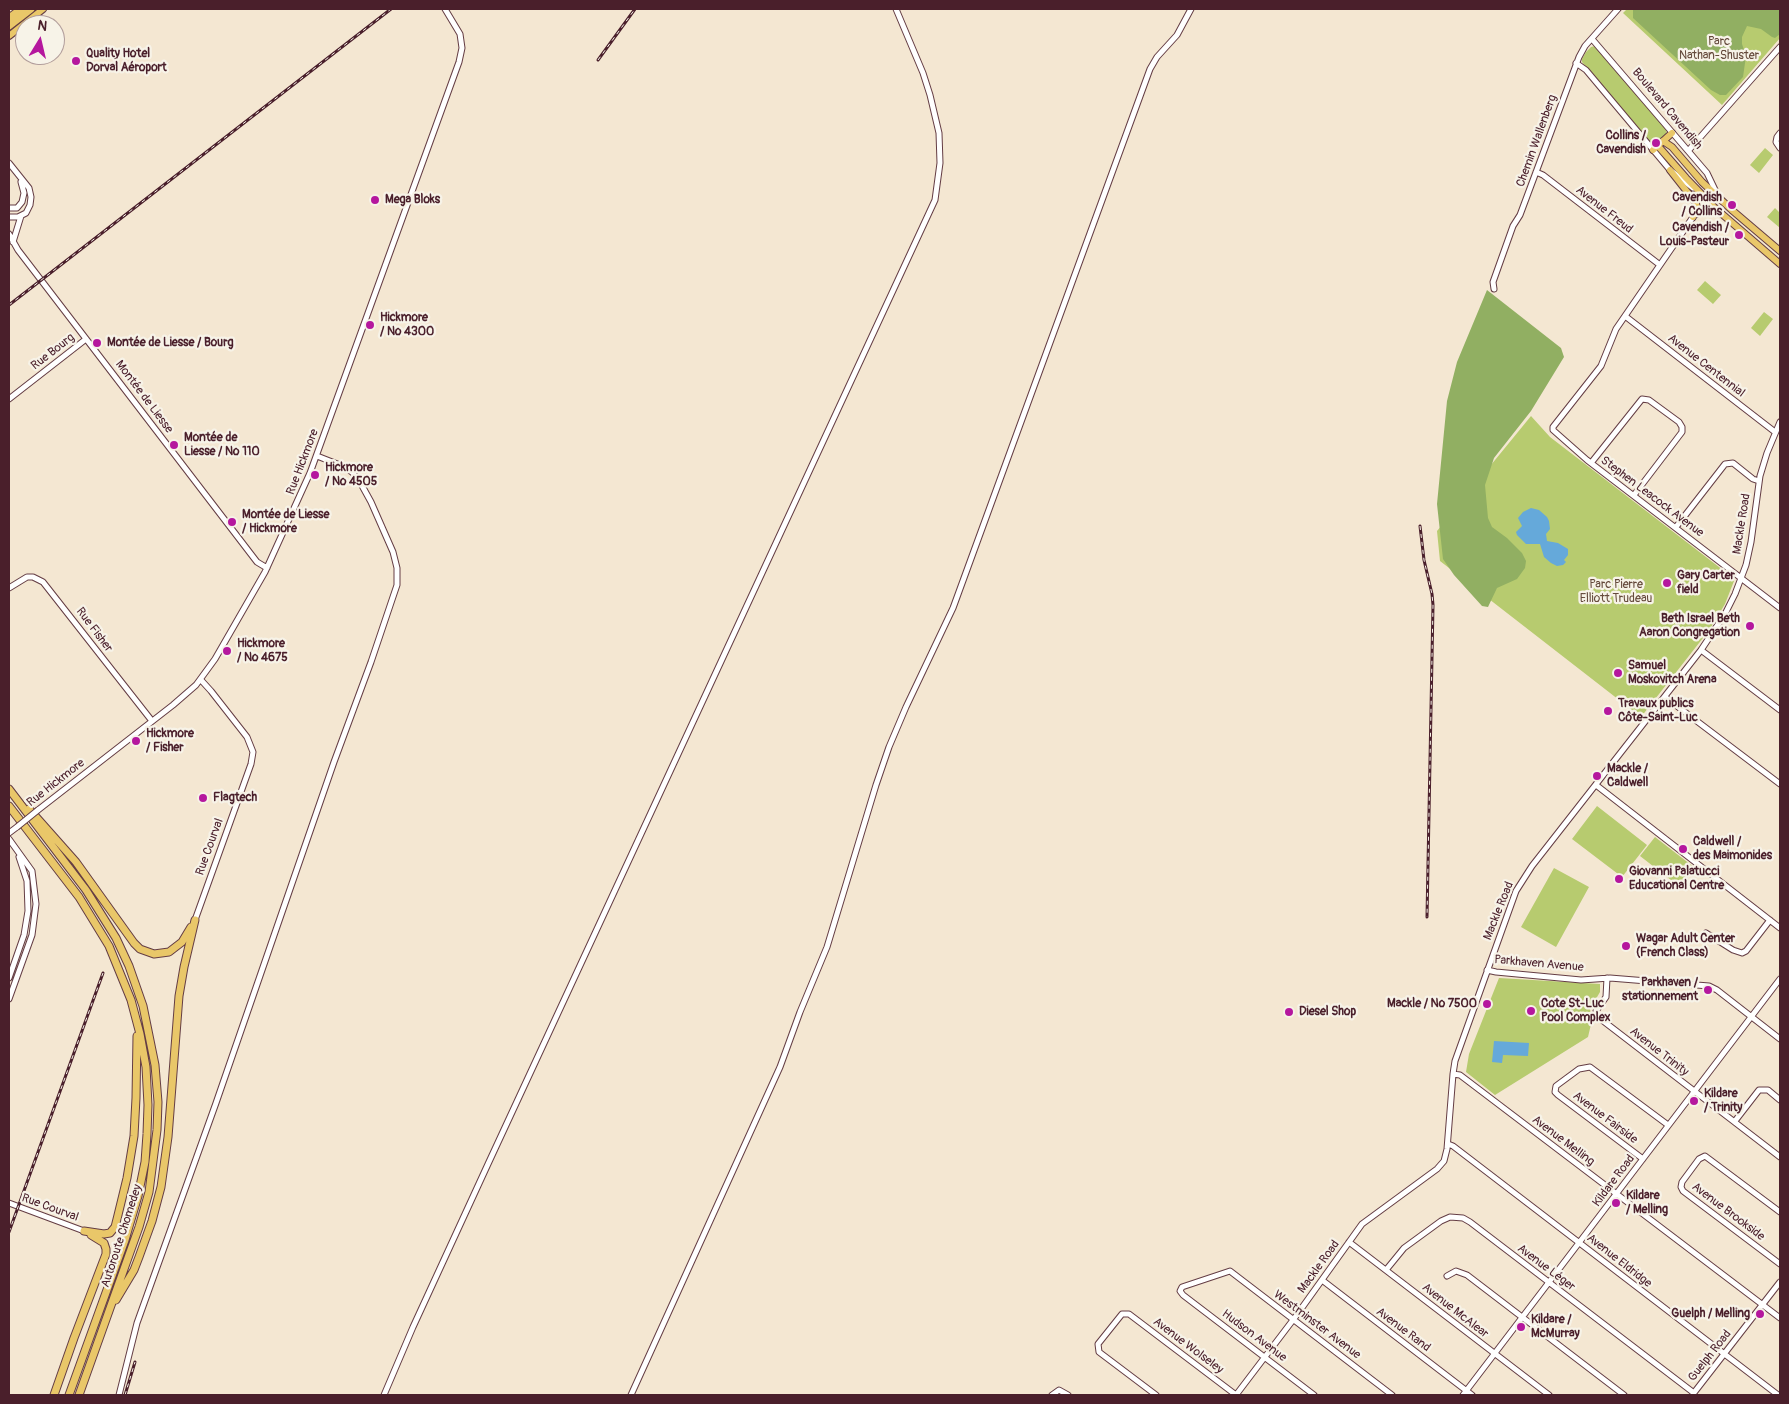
<!DOCTYPE html>
<meta charset="utf-8">
<style>
body{margin:0}
#map{position:relative;width:1789px;height:1404px;overflow:hidden;background:#f4e7d2;font-family:Pangolin,sans-serif}
canvas{display:block}
.frame{position:absolute;inset:0;border:10px solid #4a1f2b;pointer-events:none}
.north{position:absolute;left:15px;top:15px;width:50px;height:50px;box-sizing:border-box;background:#f7f3e8;border:1px solid #b29e9c;border-radius:50%;rotate:9deg;font-size:14px;font-weight:700;line-height:20px;text-align:center;color:#4a1f2b}
.north::after{content:'';display:block;margin:auto;width:18px;height:22px;background:#b5179e;clip-path:polygon(50% 0,100% 100%,50% 72%,0 100%)}
</style>
<div id="map">
<canvas width="1789" height="1404"></canvas>
<div class="frame"></div>
<div class="north">N</div>
</div>
<script>
const ctx = document.querySelector('canvas').getContext('2d');
ctx.lineJoin = 'round';
function fill(path, color) { ctx.fillStyle = color; ctx.fill(path, 'evenodd'); }
const toPath = rows => new Path2D(rows.map(r => 'M' + r).join(''));
function trace(path, color, width, dash) { ctx.strokeStyle = color; ctx.lineWidth = width; ctx.lineCap = dash ? 'butt' : 'round'; ctx.setLineDash(dash || []); ctx.stroke(path); }
function write(font, color, halo, rows, align = 'center') {
  ctx.font = font + ' Pangolin,sans-serif'; ctx.lineWidth = 4.5; ctx.setLineDash([]); ctx.textBaseline = 'middle'; ctx.strokeStyle = halo; ctx.fillStyle = color; for (const [text, x, y, turn = 0] of rows) {
    ctx.save(); ctx.translate(x, y); ctx.rotate((+turn || 0) * Math.PI / 180); ctx.textAlign = isNaN(turn) ? turn : align; if (halo) ctx.strokeText(text, 0, 0); ctx.fillText(text, 0, 0); ctx.restore();
  }
}
fill(toPath([
 [1627,9,1780,9,1780,38,1722,105,1623,13],
 [1595,46,1667,130,1666,134,1659,140,1658,139,1654,144,1651,143,1582,62,1582,59,1586,52,1591,47],
 [1765,148,1773,155,1759,173,1750,165],
 [1775,208,1780,213,1780,228,1767,217],
 [1705,281,1721,295,1713,304,1697,290],
 [1764,312,1773,319,1760,336,1751,328],
 [1531,416,1550,437,1732,577,1734,581,1725,604,1710,629,1641,717,1440,561,1437,531],
 [1597,806,1647,845,1622,877,1572,839],
 [1655,837,1695,868,1680,887,1640,856],
 [1554,868,1589,887,1556,947,1521,927],
 [1499,978,1600,984,1600,992,1590,1009,1592,1020,1588,1037,1495,1095,1466,1072,1469,1054]
]), '#b7cb6f');
fill(toPath([
 [1633,9,1780,9,1780,34,1775,38,1772,37,1761,29,1747,26,1742,37,1742,44,1746,56,1743,77,1726,95,1720,95,1711,90,1633,18],
 [1487,290,1561,348,1564,357,1531,411,1494,458,1485,485,1488,518,1492,527,1507,538,1522,553,1526,561,1525,568,1517,579,1497,588,1488,607,1482,606,1454,575,1443,559,1437,504,1447,401,1457,362]
]), '#91af62');
fill(toPath([
 [1531,508,1539,510,1547,517,1549,521,1550,529,1546,534,1547,541,1558,543,1568,549,1568,555,1564,560,1566,562,1563,565,1557,566,1551,563,1544,557,1540,544,1526,544,1517,535,1516,532,1522,526,1518,518,1523,512],
 [1494,1041,1529,1043,1528,1056,1503,1055,1502,1063,1492,1062]
]), '#65a9da');
const minor = toPath([
 [1592,39,1707,173,1718,196],
 [1576,63,1586,70,1670,170,1693,188],
 [1780,133,1777,137,1776,142,1780,148],
 [1688,151,1780,47],
 [9,163,29,188,31,197,30,205,26,213,18,217,9,217],
 [1536,172,1543,175,1660,265],
 [9,208,17,208,22,202,24,193,21,182],
 [1693,217,1616,329,1601,366,1553,427,1553,430,1587,460,1780,608],
 [9,234,18,250,257,562,267,568],
 [13,242,21,216],
 [1494,289,1493,282,1513,226,1520,215,1579,57,1585,46,1618,9],
 [1625,316,1775,432],
 [9,399,86,339],
 [1591,463,1642,399,1649,400,1679,422,1682,427,1682,432,1634,495],
 [1676,527,1725,464,1733,463,1753,479,1759,481],
 [9,588,27,577,33,577,43,582,152,721],
 [1701,650,1780,710],
 [1665,697,1780,784],
 [1596,785,1780,928],
 [38,810,173,705,196,685,215,659,265,572,310,473,459,62,462,48,460,34,445,9],
 [9,833,17,827],
 [9,839,32,871,36,904,32,935,9,999],
 [195,920,251,764,253,752,247,737,211,691,201,680],
 [1706,933,1733,950,1742,953,1746,951,1770,920],
 [1487,970,1496,972,1581,980,1610,978,1709,986,1717,990,1780,1039],
 [9,978,24,935,28,911,27,881,19,857],
 [1607,978,1606,997,1596,1011,1598,1017,1780,1157],
 [1453,1074,1460,1075,1780,1318],
 [1735,1121,1759,1090,1768,1090,1780,1100],
 [1448,1144,1453,1146,1778,1395],
 [1643,1159,1558,1095,1555,1092,1556,1086,1579,1069,1590,1067,1668,1125],
 [9,1203,84,1231],
 [1780,1212,1705,1156,1699,1159,1682,1182,1681,1187,1683,1191,1780,1264],
 [1349,1242,1549,1395],
 [1386,1270,1404,1248,1441,1221,1450,1217,1463,1218,1470,1222,1694,1393],
 [1447,1276,1456,1271,1467,1275,1624,1395],
 [1322,1280,1472,1395],
 [1693,1394,1780,1282],
 [119,1395,137,1323,216,1103,334,762,371,662,397,585,397,568,393,552,371,502,360,482,353,473,345,467,317,456],
 [384,1395,413,1327,488,1164,935,200,940,163,939,133,930,95,923,73,896,9],
 [631,1395,780,1067,800,1012,827,947,876,785,889,747,906,707,953,608,1150,69,1157,57,1177,35,1191,9],
 [1052,1395,1059,1390,1068,1395],
 [1156,1395,1099,1352,1098,1344,1122,1314,1129,1314,1236,1395],
 [1236,1395,1296,1316,1362,1224,1437,1169,1444,1161,1447,1149,1453,1074,1455,1061,1516,891,1532,866,1701,650,1725,614,1735,594,1746,565,1751,542,1760,476,1767,453,1780,422],
 [1314,1395,1183,1295,1180,1291,1182,1287,1230,1271,1392,1395],
 [1463,1395,1780,979]
]);
const major = toPath([
 [9,36,43,9],
 [1663,141,1672,147,1702,182,1733,211,1780,251],
 [1658,146,1686,178,1715,208,1780,264],
 [1653,150,1672,133],
 [1670,170,1696,203,1697,208,1693,217],
 [1696,214,1704,208,1715,208]
]);
const highway = toPath([
 [9,18,21,9],
 [9,26,31,9],
 [9,789,86,890,116,938,129,966,143,1006,155,1065,158,1102,157,1130,149,1192,139,1227,79,1395],
 [9,806,79,897,109,946,131,1000,140,1034,146,1067,148,1105,147,1134,145,1162,138,1196,125,1240,69,1395],
 [29,809,76,862,134,943,140,949,154,954,169,952,182,942,191,927],
 [84,1231,104,1234,110,1233,115,1227,118,1215,127,1178,134,1136,136,1098,137,1036],
 [116,1300,134,1270,139,1257,152,1221,161,1187,168,1137,179,996,184,967,195,920],
 [54,1395,74,1338,106,1254,106,1249,104,1243,91,1235]
]);
trace(minor, '#643d44', 7);
trace(major, '#643d44', 8);
trace(highway, '#643d44', 9);
trace(minor, '#fff', 5);
trace(major, '#e9c769', 6);
trace(highway, '#e9c769', 7);
const rail = toPath([
 [598,60,635,9],
 [9,305,391,9],
 [1420,526,1424,560,1432,594,1433,605,1427,917],
 [9,1232,103,973],
 [125,1395,135,1362]
]);
trace(rail, '#4a1f2b', 3);
trace(rail, '#f7f3e8', 1, [4]);
const minorBridge = toPath([
 [17,827,38,810]
]);
trace(minorBridge, '#643d44', 7, []);
trace(minorBridge, '#fff', 5);
for (const [x, y, r, color] of [
 [76,61,5,"#b5179e"],
 [1656,143,5,"#b5179e"],
 [375,200,5,"#b5179e"],
 [1732,205,5,"#b5179e"],
 [1739,235,5,"#b5179e"],
 [370,325,5,"#b5179e"],
 [97,343,5,"#b5179e"],
 [174,445,5,"#b5179e"],
 [315,475,5,"#b5179e"],
 [232,522,5,"#b5179e"],
 [1667,583,5,"#b5179e"],
 [1750,626,5,"#b5179e"],
 [227,651,5,"#b5179e"],
 [1618,673,5,"#b5179e"],
 [1608,711,5,"#b5179e"],
 [136,741,5,"#b5179e"],
 [1597,776,5,"#b5179e"],
 [203,798,5,"#b5179e"],
 [1683,849,5,"#b5179e"],
 [1619,879,5,"#b5179e"],
 [1626,946,5,"#b5179e"],
 [1708,990,5,"#b5179e"],
 [1487,1004,5,"#b5179e"],
 [1531,1011,5,"#b5179e"],
 [1289,1012,5,"#b5179e"],
 [1694,1101,5,"#b5179e"],
 [1616,1203,5,"#b5179e"],
 [1760,1314,5,"#b5179e"],
 [1521,1327,5,"#b5179e"]
]) { const dot = new Path2D(); dot.arc(x, y, r, 0, 2 * Math.PI); ctx.fillStyle = color; ctx.fill(dot); trace(dot, '#f7f3e8', 2); }
write('12px', '#654a3c', '#f7f3e8', [
 ["Parc",1719,42],
 ["Nathan-Shuster",1719,56],
 ["Parc Pierre",1616,585],
 ["Elliott Trudeau",1616,599]
]);
write('bold 12px', '#4a1f2b', '#f7f3e8', [
 ["Quality Hotel",86,54],
 ["Dorval Aéroport",86,68],
 ["Collins /",1646,136,"right"],
 ["Cavendish",1646,150,"right"],
 ["Cavendish",1722,198,"right"],
 ["/ Collins",1722,212,"right"],
 ["Mega Bloks",385,200],
 ["Cavendish /",1729,228,"right"],
 ["Louis-Pasteur",1729,242,"right"],
 ["Hickmore",380,318],
 ["/ No 4300",380,332],
 ["Montée de Liesse / Bourg",107,343],
 ["Montée de",184,438],
 ["Liesse / No 110",184,452],
 ["Hickmore",325,468],
 ["/ No 4505",325,482],
 ["Montée de Liesse",242,515],
 ["/ Hickmore",242,529],
 ["Gary Carter",1677,576],
 ["field",1677,590],
 ["Beth Israel Beth",1740,619,"right"],
 ["Aaron Congregation",1740,633,"right"],
 ["Hickmore",237,644],
 ["/ No 4675",237,658],
 ["Samuel",1628,666],
 ["Moskovitch Arena",1628,680],
 ["Travaux publics",1618,704],
 ["Côte-Saint-Luc",1618,718],
 ["Hickmore",146,734],
 ["/ Fisher",146,748],
 ["Mackle /",1607,769],
 ["Caldwell",1607,783],
 ["Flagtech",213,798],
 ["Caldwell /",1693,842],
 ["des Maimonides",1693,856],
 ["Giovanni Palatucci",1629,872],
 ["Educational Centre",1629,886],
 ["Wagar Adult Center",1636,939],
 ["(French Class)",1636,953],
 ["Parkhaven /",1698,983,"right"],
 ["stationnement",1698,997,"right"],
 ["Mackle / No 7500",1477,1004,"right"],
 ["Cote St-Luc",1541,1004],
 ["Pool Complex",1541,1018],
 ["Diesel Shop",1299,1012],
 ["Kildare",1704,1094],
 ["/ Trinity",1704,1108],
 ["Kildare",1626,1196],
 ["/ Melling",1626,1210],
 ["Guelph / Melling",1750,1314,"right"],
 ["Kildare /",1531,1320],
 ["McMurray",1531,1334]
], 'left');
write('12px', '#4a1f2b', '#f7f3e8', [
 ["Boulevard Cavendish",1667,109,50],
 ["Chemin Wallenberg",1537,141,-70],
 ["Avenue Freud",1604,210,38],
 ["Rue Bourg",53,352,-38],
 ["Avenue Centennial",1706,366,38],
 ["Montée de Liesse",144,397,53],
 ["Rue Hickmore",303,462,-69],
 ["Stephen Leacock Avenue",1652,497,37],
 ["Mackle Road",1742,524,-81],
 ["Rue Fisher",94,630,53],
 ["Rue Hickmore",56,783,-38],
 ["Rue Courval",210,847,-70],
 ["Mackle Road",1499,911,-68],
 ["Parkhaven Avenue",1539,964,5],
 ["Avenue Trinity",1659,1052,38],
 ["Avenue Fairside",1605,1118,37],
 ["Avenue Melling",1563,1141,37],
 ["Kildare Road",1614,1181,-53],
 ["Rue Courval",50,1208,20],
 ["Avenue Brookside",1728,1212,37],
 ["Autoroute Chomedey",122,1236,-72],
 ["Avenue Eldridge",1619,1261,38],
 ["Mackle Road",1319,1267,-54],
 ["Avenue Léger",1546,1268,37],
 ["Avenue McAlear",1455,1311,38],
 ["Westminster Avenue",1317,1325,37],
 ["Avenue Rand",1403,1330,37],
 ["Hudson Avenue",1254,1336,37],
 ["Avenue Wolseley",1188,1346,37],
 ["Guelph Road",1710,1356,-52]
]);
</script>
